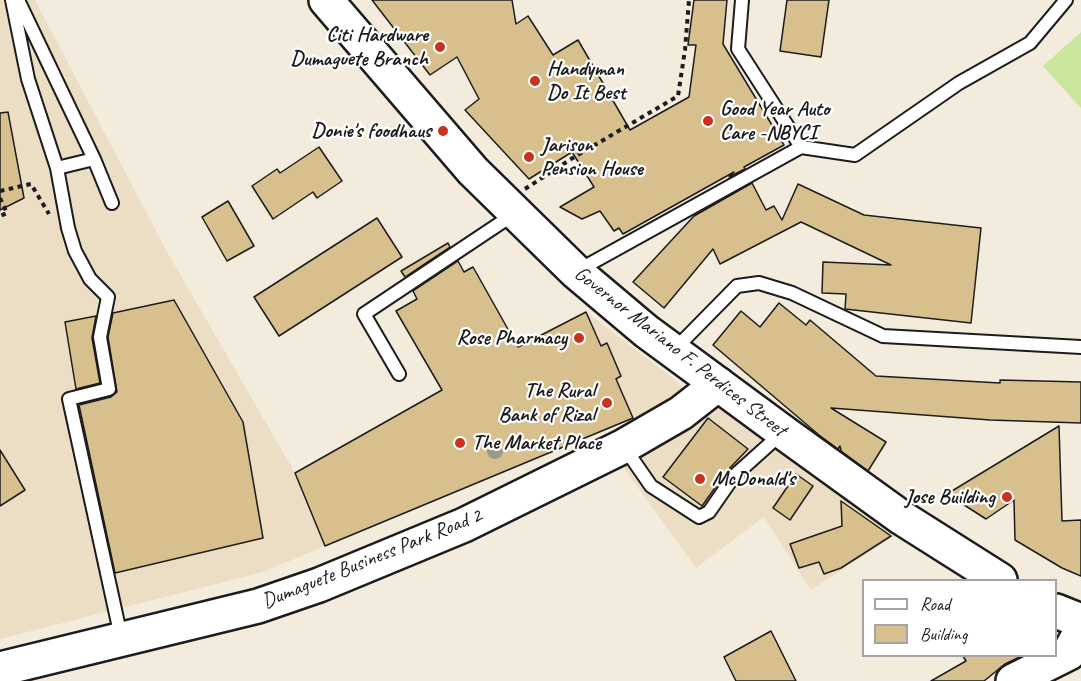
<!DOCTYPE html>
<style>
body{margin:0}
#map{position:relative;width:1081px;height:681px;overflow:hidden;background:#f3ecdd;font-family:Caveat,sans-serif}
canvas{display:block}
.legend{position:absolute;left:862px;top:579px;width:195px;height:78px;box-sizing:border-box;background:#fff;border:2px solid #a4a4a4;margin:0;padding:8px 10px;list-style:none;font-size:18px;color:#1c1c1c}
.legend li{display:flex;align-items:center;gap:12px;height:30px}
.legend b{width:30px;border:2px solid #a4a4a4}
</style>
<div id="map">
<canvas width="1081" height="681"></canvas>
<ul class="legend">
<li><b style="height:8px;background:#fff"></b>Road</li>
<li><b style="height:16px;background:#d7bf8e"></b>Building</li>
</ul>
</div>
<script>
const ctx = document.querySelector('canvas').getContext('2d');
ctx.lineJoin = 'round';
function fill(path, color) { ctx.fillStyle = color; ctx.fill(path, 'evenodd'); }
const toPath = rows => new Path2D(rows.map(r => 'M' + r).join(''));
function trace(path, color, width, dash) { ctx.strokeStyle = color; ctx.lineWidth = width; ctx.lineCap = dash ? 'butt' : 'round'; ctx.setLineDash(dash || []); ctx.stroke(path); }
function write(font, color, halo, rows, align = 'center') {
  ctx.font = font + ' Caveat,sans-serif'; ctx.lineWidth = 4.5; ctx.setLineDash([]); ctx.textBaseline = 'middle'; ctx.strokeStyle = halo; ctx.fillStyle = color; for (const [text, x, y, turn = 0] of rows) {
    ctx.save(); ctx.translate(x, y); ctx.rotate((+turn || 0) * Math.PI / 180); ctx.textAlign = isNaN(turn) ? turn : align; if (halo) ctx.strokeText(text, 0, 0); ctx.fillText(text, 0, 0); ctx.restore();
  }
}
fill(toPath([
 [0,0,35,0,166,250,295,473,518,347,586,312,678,382,685,392,677,400,263,572,0,639],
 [718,402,902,531,811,590,764,517,696,568,618,460]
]), '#ebdec5');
fill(toPath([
 [1081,32,1081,108,1043,66]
]), '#c9e69d');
const building = toPath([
 [372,0,512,0,516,24,528,16,553,55,578,40,630,130,689,97,696,45,688,45,694,0,727,0,723,44,784,145,744,167,745,169,729,177,734,172,623,234,619,228,614,231,600,211,582,219,560,207,594,187,572,152,529,179,465,110,479,99,457,57,430,75,372,0],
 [787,0,829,0,821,57,780,51,787,0],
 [8,112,24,198,0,210,0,113,8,112],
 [319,147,342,181,317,198,313,192,273,219,252,186,277,169,280,173,319,147],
 [752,183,766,210,774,206,782,220,798,184,864,215,981,228,971,323,845,309,846,294,822,293,823,262,891,265,801,222,720,264,713,249,664,308,633,282,694,216,752,183],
 [228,201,254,246,227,261,202,217,228,201],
 [377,218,402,257,279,336,254,297,377,218],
 [448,243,450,247,405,277,401,271,448,243],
 [458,261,464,272,473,267,518,347,586,312,601,346,607,343,621,376,616,379,633,418,325,546,295,473,442,390,396,311,417,299,413,291,458,261],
 [174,300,243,422,263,538,115,573,79,405,111,397,117,392,108,337,113,313,174,300],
 [779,303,806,325,810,320,876,376,1000,383,1000,380,1081,382,1081,423,990,420,831,408,886,442,868,471,841,451,840,446,838,449,819,435,713,345,741,311,760,327,779,303],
 [96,316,92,338,100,383,76,389,65,322,96,316],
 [708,418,748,449,727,471,702,506,663,477,708,418],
 [1059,426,1062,521,1081,520,1081,576,1062,568,1015,540,1014,500,986,519,947,494,1059,426],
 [0,450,25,490,0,506,0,450],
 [796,474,813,486,790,520,773,508,796,474],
 [841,501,891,536,841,568,824,574,819,562,799,568,790,544,842,526,841,501],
 [771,631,796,681,736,681,724,657,771,631],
 [963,656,1022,656,1005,664,984,681,931,681,966,661,963,656]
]);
fill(building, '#d7bf8e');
trace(building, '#1c1c1c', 1.5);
const lane = toPath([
 [12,0,28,79,57,168,68,228,75,251,90,279,108,297,100,337,109,389,69,399,121,637],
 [18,0,94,159,57,168],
 [742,0,738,49,801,147],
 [94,159,112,203],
 [577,271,801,147,855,155,959,83,1030,43,1066,0],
 [674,350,737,286,759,283,792,293,883,336,1081,347],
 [399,374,364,314,514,214],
 [624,447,651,486,699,517,709,512,734,476,783,432]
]);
const secondary = toPath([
 [0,669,258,606,319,585,464,525,624,446,681,413,718,384],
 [1013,681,1069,653,1081,631]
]);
const primary = toPath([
 [326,0,473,171,576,272,646,331,787,435,902,518,1000,580],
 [1056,611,1081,621]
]);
trace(lane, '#1c1c1c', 16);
trace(secondary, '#1c1c1c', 38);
trace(primary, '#1c1c1c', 38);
trace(toPath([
 [525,189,571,159,678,96,685,50,689,0],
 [0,191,31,184,49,214],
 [0,198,7,213,0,216]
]), '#1c1c1c', 4, [4.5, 4.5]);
trace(lane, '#fff', 12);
trace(secondary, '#fff', 33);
trace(primary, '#fff', 33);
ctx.fillStyle = '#999b88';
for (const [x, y] of [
 [495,451]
]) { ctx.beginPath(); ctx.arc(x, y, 8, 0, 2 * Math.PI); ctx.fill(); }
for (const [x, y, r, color] of [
 [440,47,6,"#c8321e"],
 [535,81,6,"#c8321e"],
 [708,121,6,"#c8321e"],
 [443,131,6,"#c8321e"],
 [529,157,6,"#c8321e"],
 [579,338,6,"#c8321e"],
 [607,403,6,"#c8321e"],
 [460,443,6,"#c8321e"],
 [700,479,6,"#c8321e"],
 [1007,497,6,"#c8321e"]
]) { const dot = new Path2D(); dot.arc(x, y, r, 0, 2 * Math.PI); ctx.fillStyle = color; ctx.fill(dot); trace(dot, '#fff', 2); }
write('bold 21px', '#1c1c1c', '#fff', [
 ["Citi Hardware",428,35],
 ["Dumaguete Branch",428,59],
 ["Handyman",547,69,"left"],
 ["Do It Best",547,93,"left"],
 ["Good Year Auto",720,109,"left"],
 ["Care -NBYCI",720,133,"left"],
 ["Donie's foodhaus",431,131],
 ["Jarison",541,145,"left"],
 ["Pension House",541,169,"left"],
 ["Rose Pharmacy",567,338],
 ["The Rural",595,391],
 ["Bank of Rizal",595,415],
 ["The Market Place",472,443,"left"],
 ["McDonald's",712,479,"left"],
 ["Jose Building",995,497]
], 'right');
write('21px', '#1c1c1c', '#fff', [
 ["Governor Mariano F. Perdices Street",680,352,38],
 ["Dumaguete Business Park Road 2",372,559,-22]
]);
</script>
